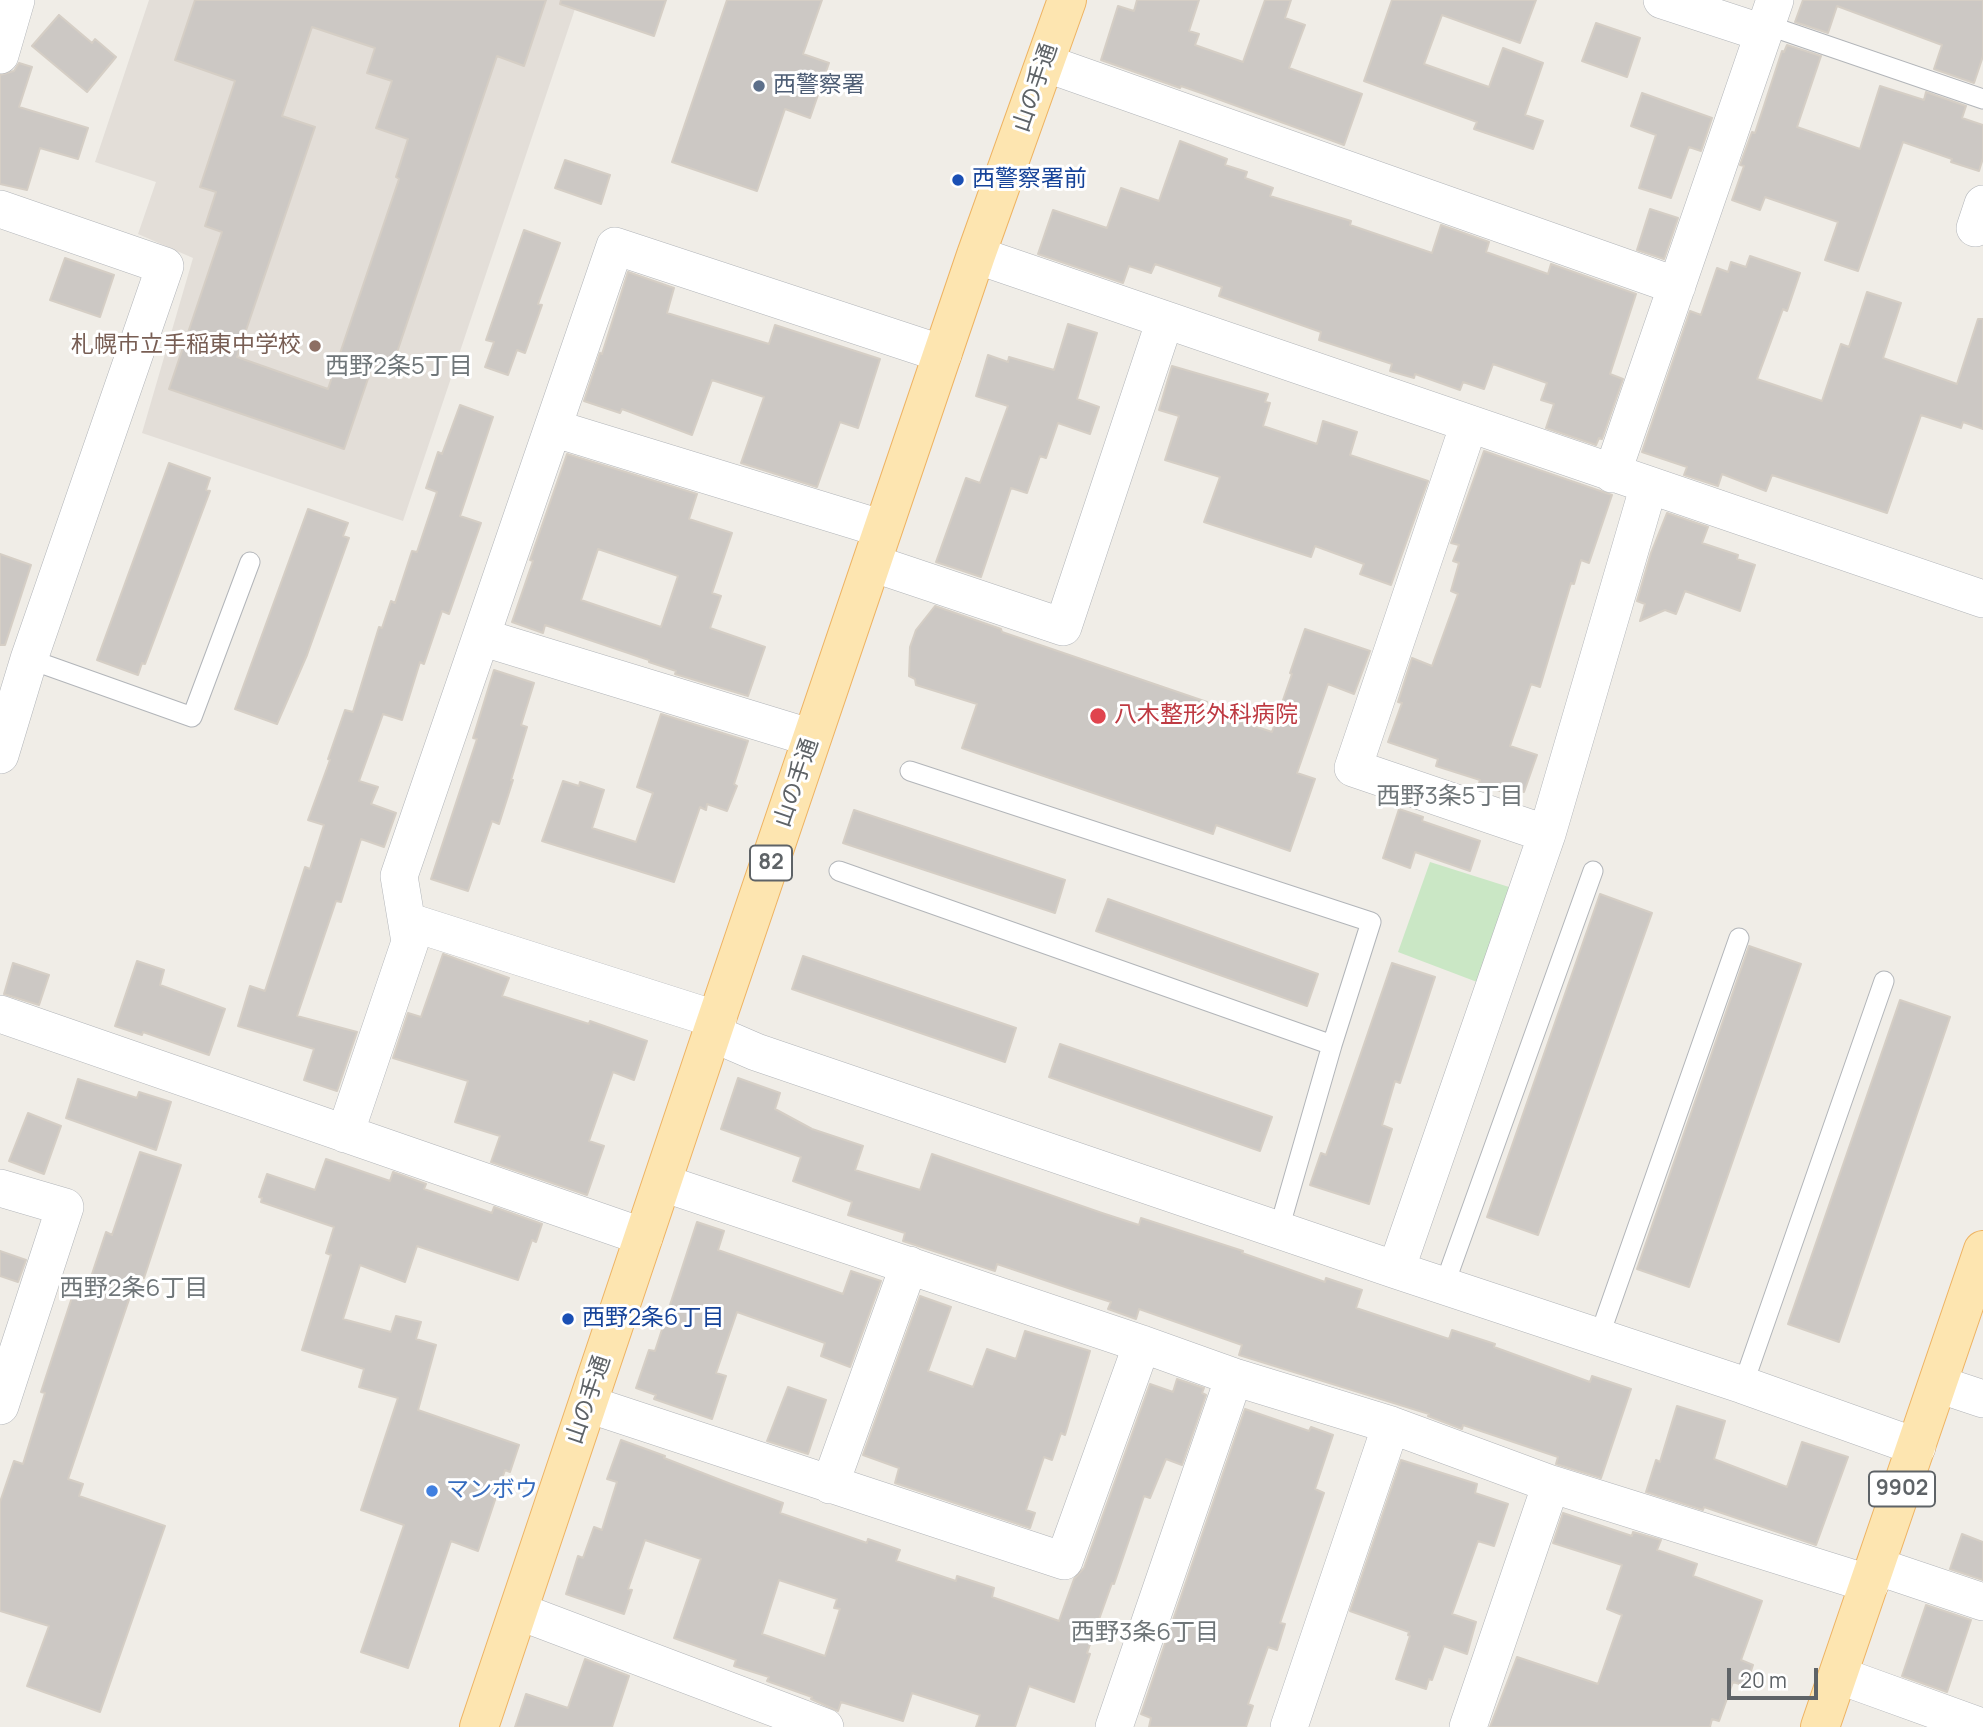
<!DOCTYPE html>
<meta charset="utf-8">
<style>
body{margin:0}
#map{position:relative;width:1983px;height:1727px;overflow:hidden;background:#f0ede7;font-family:Manrope,sans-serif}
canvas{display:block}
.scale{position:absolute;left:1727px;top:1668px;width:91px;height:32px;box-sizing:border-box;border:4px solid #5e6367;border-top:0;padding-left:9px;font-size:21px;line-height:24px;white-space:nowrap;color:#5e6367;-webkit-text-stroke:5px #fff;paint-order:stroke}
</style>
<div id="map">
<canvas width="1983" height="1727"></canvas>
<div class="scale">20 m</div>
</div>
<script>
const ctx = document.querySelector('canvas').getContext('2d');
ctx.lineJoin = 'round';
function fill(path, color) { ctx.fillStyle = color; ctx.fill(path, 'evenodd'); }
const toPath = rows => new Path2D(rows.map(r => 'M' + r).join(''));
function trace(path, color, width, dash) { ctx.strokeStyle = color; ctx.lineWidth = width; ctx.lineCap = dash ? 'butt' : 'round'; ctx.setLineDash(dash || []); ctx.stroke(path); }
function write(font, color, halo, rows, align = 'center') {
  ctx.font = font + ' Manrope,"Noto Sans JP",sans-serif'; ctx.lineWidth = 6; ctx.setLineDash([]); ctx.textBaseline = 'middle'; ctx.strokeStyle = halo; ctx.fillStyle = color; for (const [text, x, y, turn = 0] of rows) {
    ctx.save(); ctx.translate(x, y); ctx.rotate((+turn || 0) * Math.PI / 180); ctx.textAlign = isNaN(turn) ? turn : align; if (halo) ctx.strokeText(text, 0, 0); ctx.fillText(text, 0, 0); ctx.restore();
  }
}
fill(toPath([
 [149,0,578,0,403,521,142,433,193,258,138,234,156,182,95,162]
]), '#e3ded8');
fill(toPath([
 [1430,862,1509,887,1477,982,1398,952]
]), '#cae7c5');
const building = toPath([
 [195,0,546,0,524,66,497,56,390,373,372,367,344,449,169,389,222,232,205,226,216,192,200,187,235,81,175,60,195,0],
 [312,27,375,48,367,73,392,81,376,128,408,139,396,177,399,179,328,389,237,357,315,127,282,116,312,27],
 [561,0,666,0,654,36,560,4,561,0],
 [727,0,822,0,803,54,829,63,810,118,785,109,757,191,672,162,727,0],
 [1137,0,1199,0,1189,31,1199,34,1195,45,1243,62,1265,0,1291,0,1285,18,1305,25,1289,68,1362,94,1344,145,1204,94,1181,86,1180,88,1101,60,1118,6,1134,11,1137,0],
 [1392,0,1536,0,1520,43,1442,15,1424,64,1489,87,1503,48,1543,63,1525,115,1543,121,1533,149,1474,129,1477,122,1364,81,1392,0],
 [1803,0,1983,0,1983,56,1974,83,1934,69,1942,45,1837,6,1828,33,1795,22,1803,0],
 [59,15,92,43,95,39,116,57,87,92,32,46,59,15],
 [1596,23,1640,38,1627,77,1582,61,1596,23],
 [1787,45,1821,56,1797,127,1860,149,1880,86,1924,100,1926,92,1966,106,1962,118,1983,125,1983,158,1979,171,1951,162,1952,159,1903,142,1858,271,1825,260,1838,222,1765,197,1760,210,1732,200,1744,166,1740,165,1752,132,1755,133,1782,51,1784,52,1787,45],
 [19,63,32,67,19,107,88,128,78,159,40,148,27,190,0,184,0,75,14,71,19,63],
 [1642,93,1712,118,1701,151,1689,147,1671,198,1639,188,1656,135,1631,126,1642,93],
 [1180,141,1227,159,1225,165,1247,172,1245,178,1273,188,1270,196,1351,221,1350,225,1432,253,1441,225,1489,242,1486,252,1548,274,1551,264,1636,294,1610,374,1623,379,1602,439,1599,438,1596,445,1546,428,1554,404,1541,400,1547,383,1493,364,1484,389,1463,382,1460,390,1415,374,1414,378,1390,371,1392,364,1319,340,1321,332,1219,296,1222,287,1155,264,1151,273,1129,266,1123,283,1038,254,1053,210,1107,228,1121,188,1159,201,1180,141],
 [565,160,610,175,601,204,555,188,565,160],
 [1650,209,1678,218,1664,259,1637,250,1650,209],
 [524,230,560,243,538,304,542,305,525,353,517,350,508,375,485,367,494,342,486,340,524,230],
 [1750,256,1800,273,1787,311,1783,309,1757,379,1822,401,1841,344,1849,347,1867,292,1901,303,1883,358,1957,384,1978,319,1983,319,1983,429,1963,422,1961,428,1921,415,1887,513,1772,475,1766,491,1722,474,1718,486,1684,475,1687,467,1642,452,1690,311,1701,315,1717,268,1728,272,1731,262,1746,267,1750,256],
 [65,258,114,275,100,317,50,300,65,258],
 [628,272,674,288,667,313,769,344,775,325,880,359,858,428,840,422,817,487,741,463,764,397,712,380,692,435,622,409,620,413,584,401,600,353,602,354,628,272],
 [1068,324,1097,333,1077,399,1099,407,1090,434,1058,423,1046,458,1040,456,1027,493,1011,488,981,577,936,562,966,478,980,483,1008,406,976,396,988,355,1008,362,1009,357,1054,370,1068,324],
 [1172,366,1268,394,1265,402,1270,403,1263,426,1317,444,1323,421,1357,432,1350,455,1428,481,1391,585,1360,574,1364,564,1315,546,1311,557,1204,522,1220,477,1165,460,1179,416,1159,410,1172,366],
 [460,405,493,417,460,516,481,523,449,614,442,611,424,664,420,662,402,720,383,714,359,781,378,787,371,804,396,813,384,847,361,839,341,902,336,901,297,1016,357,1032,337,1091,304,1080,314,1049,238,1026,250,986,265,991,305,867,310,869,324,825,308,820,330,760,328,759,345,710,353,712,379,627,382,628,391,601,395,603,412,551,417,552,437,492,426,488,438,452,442,454,460,405],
 [1484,451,1612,495,1589,563,1581,560,1574,584,1571,583,1540,687,1531,684,1510,746,1537,755,1524,792,1510,787,1508,794,1479,783,1480,780,1436,766,1438,759,1388,742,1402,703,1398,702,1412,658,1432,666,1458,594,1451,591,1459,563,1453,561,1459,545,1451,543,1484,451],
 [567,454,697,494,689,519,732,533,712,593,721,596,710,628,765,647,748,696,675,674,676,671,649,662,649,660,545,625,543,633,512,622,533,561,530,560,567,454],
 [598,549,678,576,661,627,581,600,598,549],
 [169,463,210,478,206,490,210,491,145,664,142,663,138,675,97,660,169,463],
 [308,509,348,523,343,536,349,538,307,655,277,724,235,709,308,509],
 [1667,513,1708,527,1702,543,1738,555,1737,559,1755,565,1740,611,1685,591,1676,614,1665,610,1640,621,1645,604,1637,601,1651,553,1667,513],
 [0,554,31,565,5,645,0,645,0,554],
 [935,606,1001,629,1002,632,1207,702,1204,709,1272,732,1292,674,1290,673,1305,629,1370,651,1354,694,1328,684,1297,773,1315,779,1290,851,1216,825,1213,834,962,748,977,704,916,685,915,679,909,676,910,647,916,630,935,606],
 [494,670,534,683,521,725,527,727,511,780,513,780,499,824,492,821,468,891,431,879,477,739,473,738,494,670],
 [661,714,748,741,734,784,737,786,727,811,707,804,706,810,700,807,674,882,542,841,563,781,579,786,580,782,604,790,592,828,636,842,653,793,637,787,661,714],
 [1399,809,1423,817,1422,821,1480,841,1470,871,1415,852,1410,868,1383,858,1399,809],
 [854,810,1065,880,1055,913,843,843,854,810],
 [1600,894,1652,913,1538,1235,1487,1217,1600,894],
 [1108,899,1318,974,1307,1006,1096,931,1108,899],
 [1749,946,1801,964,1689,1287,1637,1269,1749,946],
 [443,954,509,978,502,996,589,1024,590,1021,647,1041,634,1080,613,1072,589,1141,604,1146,587,1195,491,1162,500,1136,455,1122,468,1081,393,1058,408,1013,421,1017,443,954],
 [803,956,1016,1028,1005,1062,792,989,803,956],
 [137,961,164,970,160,985,225,1009,209,1055,143,1032,142,1035,115,1026,137,961],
 [13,963,49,975,39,1005,4,994,13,963],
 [1392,963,1435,977,1400,1083,1395,1081,1382,1125,1392,1129,1369,1204,1310,1185,1321,1153,1326,1155,1392,963],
 [1900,1000,1950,1017,1839,1342,1788,1324,1900,1000],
 [1060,1044,1272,1117,1260,1151,1049,1077,1060,1044],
 [738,1078,780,1093,775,1109,812,1129,863,1146,855,1170,920,1190,932,1154,1102,1213,1139,1225,1141,1218,1243,1251,1242,1253,1325,1282,1326,1278,1362,1290,1356,1308,1449,1339,1452,1330,1495,1344,1494,1347,1590,1382,1592,1376,1631,1389,1601,1478,1556,1464,1558,1457,1463,1425,1462,1429,1428,1416,1429,1414,1239,1355,1242,1345,1139,1309,1136,1319,1108,1309,1111,1302,1077,1291,997,1264,995,1271,903,1241,905,1233,848,1215,852,1202,793,1181,801,1157,721,1129,738,1078],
 [78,1079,137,1098,139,1092,171,1102,156,1150,66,1118,78,1079],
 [28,1113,61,1126,44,1174,9,1161,28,1113],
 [140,1152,181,1165,144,1278,137,1276,68,1479,83,1484,79,1496,165,1526,100,1712,27,1686,49,1626,0,1611,0,1502,14,1461,23,1464,45,1393,41,1392,79,1276,90,1280,106,1232,112,1235,140,1152],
 [326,1159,390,1181,393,1172,426,1184,424,1189,492,1213,494,1207,542,1224,536,1242,532,1240,518,1280,417,1246,405,1282,360,1265,343,1319,391,1332,396,1316,421,1322,416,1339,436,1345,418,1410,519,1445,510,1472,505,1470,478,1551,451,1541,408,1668,361,1652,404,1525,361,1510,398,1398,359,1387,364,1369,302,1350,331,1255,326,1253,334,1227,261,1202,262,1198,259,1197,267,1174,315,1190,326,1159],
 [697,1222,724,1231,718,1250,843,1294,851,1271,881,1281,850,1367,821,1356,825,1343,737,1312,716,1373,726,1376,712,1419,654,1399,656,1395,636,1388,649,1350,655,1351,697,1222],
 [0,1251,26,1260,18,1282,0,1276,0,1251],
 [920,1296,951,1307,928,1371,973,1387,987,1349,1016,1359,1025,1331,1090,1351,1065,1435,1061,1433,1052,1460,1044,1457,1026,1510,1035,1513,1030,1528,895,1483,899,1468,863,1455,920,1296],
 [1177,1379,1204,1388,1202,1393,1206,1395,1182,1465,1166,1459,1150,1498,1144,1496,1114,1584,1112,1583,1087,1653,1090,1654,1074,1702,1029,1686,1015,1727,976,1727,980,1715,912,1693,903,1721,841,1702,838,1711,811,1699,812,1697,767,1681,769,1677,734,1666,736,1660,674,1638,701,1559,645,1540,628,1589,632,1590,624,1614,566,1594,578,1556,583,1558,594,1527,602,1530,617,1482,607,1479,621,1440,665,1456,664,1458,731,1484,783,1503,780,1513,867,1543,868,1539,900,1550,896,1561,956,1581,957,1576,994,1588,992,1597,1059,1621,1074,1579,1084,1568,1150,1384,1173,1392,1177,1379],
 [779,1580,837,1599,834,1608,840,1609,825,1656,762,1634,779,1580],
 [788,1387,826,1400,808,1454,767,1441,788,1387],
 [1677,1406,1725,1421,1714,1459,1787,1487,1802,1442,1848,1457,1816,1545,1704,1507,1703,1510,1646,1492,1656,1460,1660,1462,1677,1406],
 [1245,1409,1309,1431,1311,1427,1333,1435,1315,1489,1324,1493,1280,1623,1285,1624,1277,1650,1268,1647,1248,1704,1253,1706,1246,1727,1149,1727,1151,1718,1141,1714,1245,1409],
 [1401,1460,1477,1484,1475,1493,1508,1504,1494,1546,1478,1541,1452,1614,1476,1622,1467,1654,1444,1646,1432,1680,1429,1679,1426,1689,1396,1679,1410,1636,1408,1635,1409,1632,1350,1611,1401,1460],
 [1563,1513,1632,1536,1633,1532,1661,1540,1657,1550,1697,1564,1693,1576,1762,1601,1741,1660,1753,1665,1746,1686,1733,1682,1719,1721,1712,1719,1710,1727,1490,1727,1517,1657,1598,1684,1622,1615,1607,1609,1622,1565,1553,1543,1563,1513],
 [1962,1534,1983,1542,1983,1580,1950,1569,1962,1534],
 [1926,1605,1971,1620,1947,1692,1902,1676,1926,1605],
 [585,1659,629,1676,612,1727,515,1727,526,1694,568,1708,585,1659]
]);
fill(building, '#ccc8c4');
trace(building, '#d5cec5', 2);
const lane = toPath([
 [1767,25,1983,99],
 [29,659,192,717,250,562],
 [910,771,1371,922,1332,1045,1279,1229],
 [839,871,1332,1045],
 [1444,1286,1593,871],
 [1599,1337,1739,938],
 [1743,1385,1884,981]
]);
const street = toPath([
 [1662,0,1763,33],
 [0,55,16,0],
 [1045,63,1677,286],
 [0,209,165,266,29,659,0,755],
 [1975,228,1983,204],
 [976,255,1983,599],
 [1469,424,1353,768,1547,834],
 [553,428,883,529],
 [1612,474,1775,0],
 [872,563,1063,627,1165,320],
 [481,637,812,738],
 [407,921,718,1020],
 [0,1014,644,1237],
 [712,1033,756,1052,1396,1270,1743,1385,1917,1447],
 [345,1134,410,942,399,876,615,246,943,354],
 [663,1183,1142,1344,1234,1377,1391,1425,1551,1484,1870,1584],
 [0,1188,65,1207,0,1406],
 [1396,1270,1547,834,1649,485],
 [1938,1384,1983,1399],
 [588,1404,1064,1561,1142,1344],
 [830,1485,909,1265],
 [1876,1566,1983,1602],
 [518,1611,825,1727],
 [1838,1675,1982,1727],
 [1114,1727,1234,1377],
 [1289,1727,1391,1425],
 [1468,1727,1551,1484]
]);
const primary = toPath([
 [479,1727,712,1033,976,255,1067,0],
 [1820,1727,1983,1250]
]);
trace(lane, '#b2b5b9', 21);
trace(street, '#b2b5b9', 38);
trace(primary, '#eeb362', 40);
trace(lane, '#fff', 19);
trace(street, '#fff', 37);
trace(primary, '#fde5b0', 38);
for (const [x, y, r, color] of [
 [759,86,7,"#5c6f8a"],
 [958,180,7,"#1a4fb4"],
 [315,346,7,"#8d6e63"],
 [1098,716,9,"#e0444e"],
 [568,1319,7,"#1a4fb4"],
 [432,1491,7,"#3f7fe0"]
]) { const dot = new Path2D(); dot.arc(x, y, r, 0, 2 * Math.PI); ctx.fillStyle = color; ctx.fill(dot); trace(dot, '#fff', 2.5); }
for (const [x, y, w] of [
 [771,863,42],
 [1902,1489,66]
]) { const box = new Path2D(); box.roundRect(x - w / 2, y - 17.5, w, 35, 5); ctx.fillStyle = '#fff'; ctx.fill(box); trace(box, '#5e6367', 2); }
write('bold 21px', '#5e6367', null, [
 ["82",771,863],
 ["9902",1902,1489]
]);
write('23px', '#4e5e75', '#fff', [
 ["西警察署",773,86]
], 'left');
write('23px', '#5e6367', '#fff', [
 ["山の手通",1036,88,-71],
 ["山の手通",797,783,-71],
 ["山の手通",589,1400,-71]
]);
write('23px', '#164399', '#fff', [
 ["西警察署前",972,180],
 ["西野2条6丁目",582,1319]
], 'left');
write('23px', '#785e54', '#fff', [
 ["札幌市立手稲東中学校",301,346]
], 'right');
write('23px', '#be3a42', '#fff', [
 ["八木整形外科病院",1114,716]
], 'left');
write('23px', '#366cbe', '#fff', [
 ["マンボウ",446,1491]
], 'left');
write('24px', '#6f7679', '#fff', [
 ["西野2条5丁目",399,367],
 ["西野3条5丁目",1450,797],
 ["西野2条6丁目",134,1289],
 ["西野3条6丁目",1145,1633]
]);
</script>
